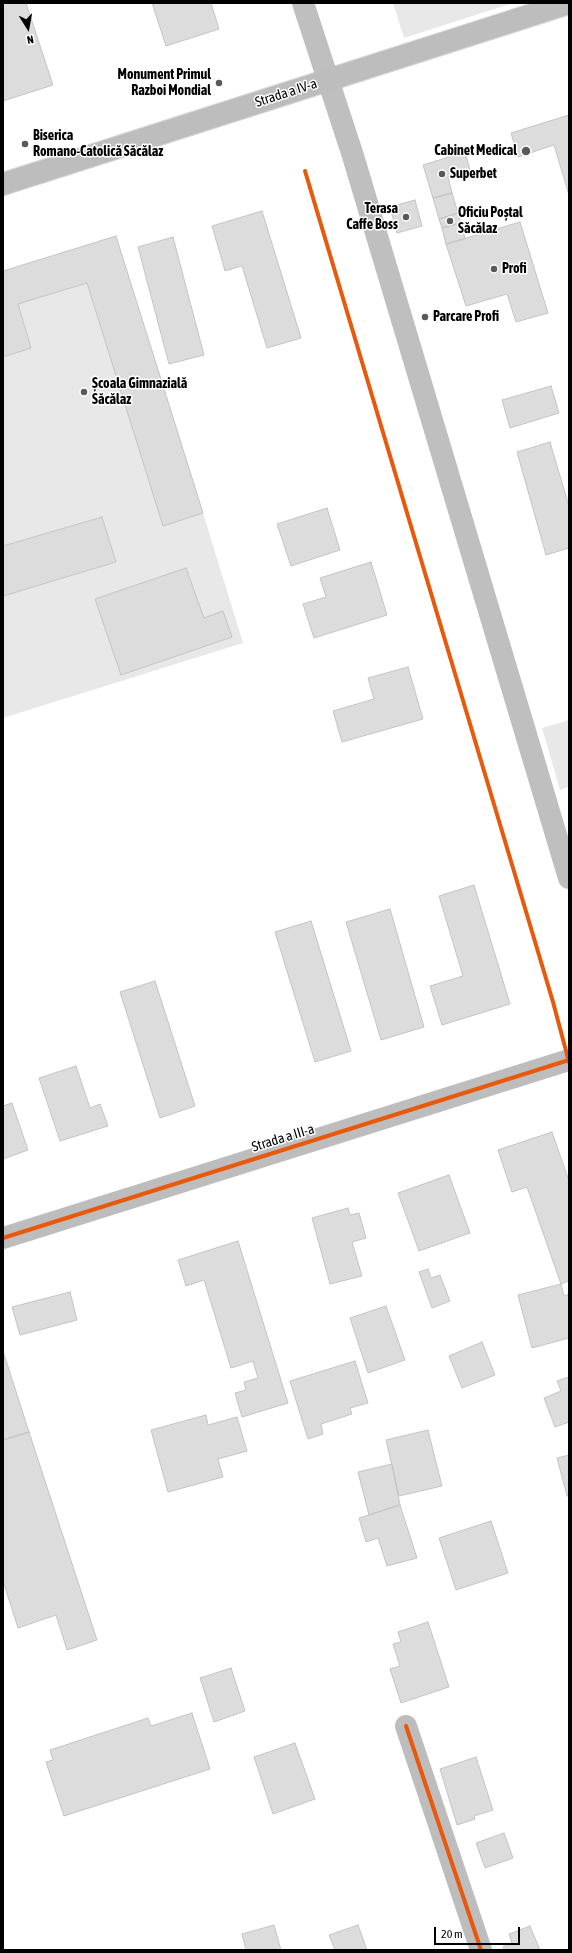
<!DOCTYPE html>
<meta charset="utf-8">
<style>
body{margin:0}
#map{position:relative;width:572px;height:1953px;overflow:hidden;background:#fff;font-family:"Asap Condensed",sans-serif}
canvas{display:block}
.frame{position:absolute;inset:0;border:4px solid #000;pointer-events:none}
.north{position:absolute;left:8px;top:8px;width:40px;height:40px;-webkit-text-stroke:3px #fff;paint-order:stroke;rotate:169deg;font-size:11px;font-weight:700;line-height:16px;text-align:center;color:#000}
.north::after{content:'';display:block;margin:auto;width:14px;height:18px;background:#000;clip-path:polygon(50% 0,100% 100%,50% 72%,0 100%)}
.scale{position:absolute;left:434px;top:1927px;width:86px;height:18px;box-sizing:border-box;border:2px solid #000;border-top:0;padding-left:5px;font-size:12px;line-height:14px;white-space:nowrap;color:#000;-webkit-text-stroke:3px #fff;paint-order:stroke}
</style>
<div id="map">
<canvas width="572" height="1953"></canvas>
<div class="frame"></div>
<div class="north">N</div>
<div class="scale">20 m</div>
</div>
<script>
const ctx = document.querySelector('canvas').getContext('2d');
ctx.lineJoin = 'round';
function fill(path, color) { ctx.fillStyle = color; ctx.fill(path, 'evenodd'); }
const toPath = rows => new Path2D(rows.map(r => 'M' + r).join(''));
function trace(path, color, width, dash) { ctx.strokeStyle = color; ctx.lineWidth = width; ctx.lineCap = dash ? 'butt' : 'round'; ctx.setLineDash(dash || []); ctx.stroke(path); }
function write(font, color, halo, rows, align = 'center') {
  ctx.font = font + ' "Asap Condensed",sans-serif'; ctx.lineWidth = 3; ctx.setLineDash([]); ctx.textBaseline = 'middle'; ctx.strokeStyle = halo; ctx.fillStyle = color; for (const [text, x, y, turn = 0] of rows) {
    ctx.save(); ctx.translate(x, y); ctx.rotate((+turn || 0) * Math.PI / 180); ctx.textAlign = isNaN(turn) ? turn : align; if (halo) ctx.strokeText(text, 0, 0); ctx.fillText(text, 0, 0); ctx.restore();
  }
}
fill(toPath([
 [393,3,513,3,404,38],
 [87,283,163,525,203,513,243,643,3,718,3,596,116,562,102,517,3,546,3,357,31,348,18,304],
 [569,720,569,787,560,790,542,728]
]), '#e8e8e8');
const building = toPath([
 [3,3,26,3,53,85,3,101,3,3],
 [152,3,211,3,219,29,166,46,152,3],
 [569,115,569,195,554,145,518,157,511,133,569,115],
 [465,152,470,170,448,177,452,193,433,198,423,165,465,152],
 [452,193,458,213,439,219,433,198,452,193],
 [415,200,422,226,397,233,390,207,415,200],
 [262,211,301,338,267,348,242,266,225,271,212,226,262,211],
 [458,213,461,223,442,228,439,219,458,213],
 [520,222,548,313,516,322,507,294,466,306,446,244,520,222],
 [461,223,465,239,446,244,442,228,461,223],
 [116,236,203,513,163,526,87,283,18,304,31,348,3,357,3,271,116,236],
 [173,237,204,355,169,364,138,247,173,237],
 [551,386,559,413,510,428,502,400,551,386],
 [550,442,569,506,569,548,546,555,517,452,550,442],
 [327,508,340,550,291,566,277,524,327,508],
 [102,517,116,562,3,596,3,546,102,517],
 [371,562,387,615,314,638,303,604,326,597,320,578,371,562],
 [186,568,204,618,223,611,232,637,121,675,95,599,186,568],
 [408,667,423,719,342,742,333,711,374,699,368,678,408,667],
 [474,885,510,1004,442,1025,430,986,463,976,439,896,474,885],
 [390,909,424,1027,381,1040,346,922,390,909],
 [311,921,351,1051,315,1062,275,932,311,921],
 [155,981,195,1106,160,1118,120,992,155,981],
 [76,1066,90,1108,100,1104,108,1126,60,1141,39,1078,76,1066],
 [12,1103,28,1150,3,1159,3,1106,12,1103],
 [552,1132,569,1181,569,1281,561,1284,527,1187,512,1192,498,1150,552,1132],
 [449,1175,470,1233,419,1251,398,1193,449,1175],
 [348,1208,350,1215,359,1213,366,1238,352,1242,362,1276,330,1284,312,1218,348,1208],
 [238,1241,288,1403,242,1417,235,1393,246,1390,244,1382,258,1378,253,1361,231,1368,204,1280,186,1286,178,1260,238,1241],
 [428,1269,431,1278,440,1275,450,1301,432,1308,419,1272,428,1269],
 [561,1284,564,1296,569,1294,569,1338,532,1348,518,1295,561,1284],
 [70,1292,77,1320,20,1335,12,1307,70,1292],
 [386,1306,405,1360,368,1373,350,1318,386,1306],
 [482,1342,495,1375,462,1388,449,1356,482,1342],
 [3,1351,29,1432,3,1440,3,1351],
 [355,1361,368,1403,350,1408,352,1414,321,1424,323,1434,308,1439,290,1381,355,1361],
 [569,1377,569,1422,555,1427,544,1398,561,1391,557,1381,569,1377],
 [206,1415,208,1425,237,1417,247,1451,218,1459,223,1477,168,1492,151,1430,206,1415],
 [428,1430,442,1486,399,1496,386,1440,428,1430],
 [29,1432,97,1640,67,1650,56,1615,18,1628,3,1581,3,1440,29,1432],
 [569,1455,569,1496,567,1496,557,1458,569,1455],
 [392,1464,400,1505,369,1515,358,1472,392,1464],
 [400,1505,417,1558,387,1566,378,1538,366,1542,359,1518,400,1505],
 [491,1521,508,1573,456,1590,439,1538,491,1521],
 [428,1622,449,1687,401,1703,390,1669,400,1666,393,1644,401,1642,398,1632,428,1622],
 [231,1668,245,1711,214,1722,200,1678,231,1668],
 [192,1713,210,1769,64,1816,46,1762,53,1760,50,1750,148,1718,151,1726,192,1713],
 [295,1743,315,1799,273,1814,254,1757,295,1743],
 [476,1757,493,1810,474,1816,475,1819,457,1825,440,1769,476,1757],
 [504,1833,513,1858,485,1868,476,1843,504,1833],
 [274,1925,281,1950,246,1950,242,1934,274,1925],
 [358,1925,367,1950,335,1950,329,1935,358,1925],
 [530,1926,540,1950,505,1950,503,1947,512,1943,509,1934,530,1926]
]);
fill(building, '#dcdcdc');
trace(building, '#c4c4c4', 1);
const primary = toPath([
 [3,184,569,3]
]);
trace(primary, '#dbdbdb', 24);
trace(toPath([
 [3,1238,569,1060],
 [406,1726,481,1950]
]), '#bdbdbd', 22);
trace(toPath([
 [303,3,353,156,569,878]
]), '#bfbfbf', 22);
trace(primary, '#bdbdbd', 22);
trace(toPath([
 [305,171,553,1002,569,1062],
 [3,1238,569,1060],
 [406,1726,481,1950]
]), '#e8590c', 4);
for (const [x, y, r, color] of [
 [219,83,4,"#595959"],
 [25,144,4,"#595959"],
 [526,151,5,"#595959"],
 [442,174,4,"#595959"],
 [406,217,4,"#595959"],
 [450,221,4,"#595959"],
 [494,269,4,"#595959"],
 [425,317,4,"#595959"],
 [84,392,4,"#595959"]
]) { const dot = new Path2D(); dot.arc(x, y, r, 0, 2 * Math.PI); ctx.fillStyle = color; ctx.fill(dot); trace(dot, '#fff', 1.5); }
write('bold 14px', '#000', '#fff', [
 ["Monument Primul",211,75,"right"],
 ["Razboi Mondial",211,91,"right"],
 ["Biserica",33,136],
 ["Romano-Catolică Săcălaz",33,152],
 ["Cabinet Medical",517,151,"right"],
 ["Superbet",450,174],
 ["Terasa",398,209,"right"],
 ["Caffe Boss",398,225,"right"],
 ["Oficiu Poștal",458,213],
 ["Săcălaz",458,229],
 ["Profi",502,269],
 ["Parcare Profi",433,317],
 ["Școala Gimnazială",92,384],
 ["Săcălaz",92,400]
], 'left');
write('14px', '#000', '#fff', [
 ["Strada a IV-a",286,93,-18],
 ["Strada a III-a",283,1138,-17]
]);
</script>
